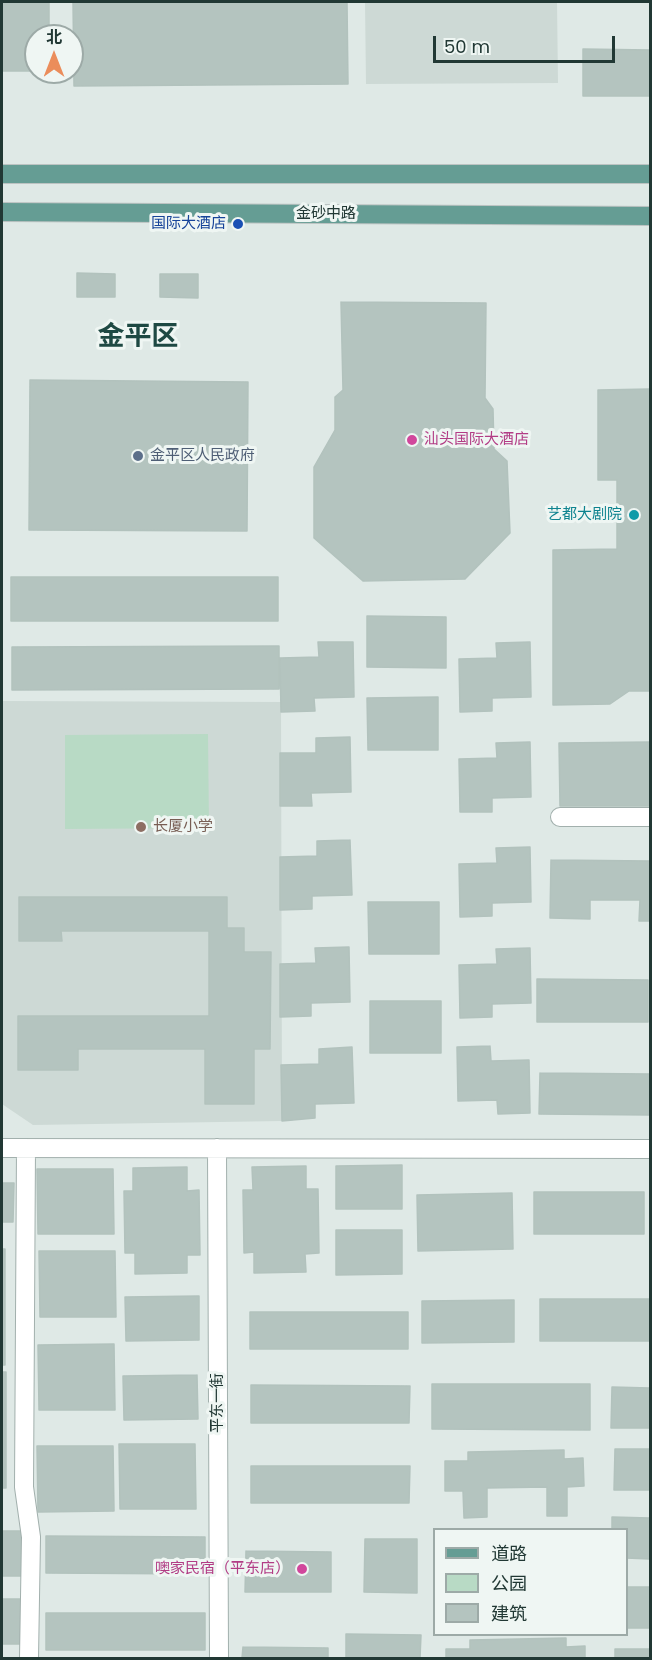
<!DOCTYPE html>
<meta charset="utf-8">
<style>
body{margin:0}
#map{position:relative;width:652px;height:1660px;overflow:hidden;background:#dfe9e6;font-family:Poppins,"Noto Sans SC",sans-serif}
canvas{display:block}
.frame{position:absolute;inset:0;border:3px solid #213834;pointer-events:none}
.legend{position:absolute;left:433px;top:1528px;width:195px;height:108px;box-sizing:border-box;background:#eff6f3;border:2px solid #9daaa7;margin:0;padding:8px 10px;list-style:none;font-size:18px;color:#213834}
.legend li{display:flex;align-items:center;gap:12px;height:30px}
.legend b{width:30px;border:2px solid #9daaa7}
.north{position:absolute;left:24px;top:24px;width:60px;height:60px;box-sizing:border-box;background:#eff6f3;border:2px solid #9daaa7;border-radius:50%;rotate:0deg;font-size:16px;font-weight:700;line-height:24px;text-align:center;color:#213834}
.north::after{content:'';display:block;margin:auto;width:21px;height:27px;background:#eb8d5b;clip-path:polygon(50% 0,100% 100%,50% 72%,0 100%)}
.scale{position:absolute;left:433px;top:36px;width:182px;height:27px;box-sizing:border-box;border:3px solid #213834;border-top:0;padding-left:8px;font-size:18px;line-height:21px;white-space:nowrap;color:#213834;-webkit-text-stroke:4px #eff6f3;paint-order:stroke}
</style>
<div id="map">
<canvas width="652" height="1660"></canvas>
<div class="frame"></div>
<ul class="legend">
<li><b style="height:8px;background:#659d94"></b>道路</li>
<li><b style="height:16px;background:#b8dac5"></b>公园</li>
<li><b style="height:16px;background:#b4c4bf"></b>建筑</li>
</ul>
<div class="north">北</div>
<div class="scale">50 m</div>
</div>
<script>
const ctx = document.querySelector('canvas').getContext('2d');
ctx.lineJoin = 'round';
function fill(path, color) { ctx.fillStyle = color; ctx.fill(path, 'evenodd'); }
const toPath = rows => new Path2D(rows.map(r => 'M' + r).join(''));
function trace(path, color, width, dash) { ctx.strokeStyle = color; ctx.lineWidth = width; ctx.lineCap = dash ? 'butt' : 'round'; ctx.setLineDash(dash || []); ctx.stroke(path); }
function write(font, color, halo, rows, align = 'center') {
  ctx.font = font + ' Poppins,"Noto Sans SC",sans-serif'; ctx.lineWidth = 6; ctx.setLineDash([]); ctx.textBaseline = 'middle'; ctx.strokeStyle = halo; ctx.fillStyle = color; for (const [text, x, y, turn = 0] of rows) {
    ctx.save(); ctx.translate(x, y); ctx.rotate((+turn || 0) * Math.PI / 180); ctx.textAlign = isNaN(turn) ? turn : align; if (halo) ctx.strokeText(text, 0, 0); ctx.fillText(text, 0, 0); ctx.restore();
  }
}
fill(toPath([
 [365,2,557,2,558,83,366,84],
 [2,701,281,702,282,1121,33,1125,2,1104]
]), '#cdd9d5');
fill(toPath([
 [208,734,209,828,65,829,65,735]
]), '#b8dac5');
const building = toPath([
 [2,2,49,2,49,36,36,36,36,71,2,71,2,2],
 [73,2,347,2,348,84,74,86,73,2],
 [583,49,650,50,650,96,583,96,583,49],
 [77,273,115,274,115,297,77,297,77,273],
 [160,274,198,274,198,298,160,297,160,274],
 [341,302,486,303,485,398,493,409,494,449,507,461,510,533,465,579,363,581,314,538,314,467,335,430,335,397,343,390,341,302],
 [30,380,248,382,247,531,29,530,30,380],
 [650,389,650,691,629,691,610,704,553,705,553,550,617,549,617,480,598,480,598,390,650,389],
 [11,577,278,577,278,621,11,621,11,577],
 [367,616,446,617,446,668,367,667,367,616],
 [318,642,353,642,354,697,314,698,315,711,281,712,280,658,319,657,318,642],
 [530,642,531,697,492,698,492,711,460,712,459,659,497,658,496,643,530,642],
 [279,646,279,689,12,690,12,647,279,646],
 [438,697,438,750,368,750,367,698,438,697],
 [350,737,351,792,311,793,312,806,280,806,280,753,316,753,316,738,350,737],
 [530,742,531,797,492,798,492,812,460,812,459,759,497,758,496,743,530,742],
 [650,742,650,806,560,806,559,743,650,742],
 [350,840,352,895,312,896,312,909,280,910,280,857,317,856,317,841,350,840],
 [530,847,531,902,492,903,492,916,460,917,459,864,497,863,496,848,530,847],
 [551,860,650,861,650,921,639,921,640,900,590,900,590,919,550,918,551,860],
 [19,897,227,897,227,928,244,928,244,952,271,952,270,1049,254,1049,254,1104,205,1104,205,1049,78,1049,78,1070,18,1070,18,1016,209,1016,209,931,61,931,62,941,19,941,19,897],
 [368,902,439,902,439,954,369,954,368,902],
 [349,947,350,1002,311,1003,311,1016,280,1017,280,964,316,963,315,948,349,947],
 [530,948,531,1003,492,1004,492,1017,460,1018,459,965,497,964,496,949,530,948],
 [537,979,648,980,648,1022,537,1022,537,979],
 [370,1001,441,1001,441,1053,370,1053,370,1001],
 [490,1046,491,1061,529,1060,530,1113,498,1114,497,1100,458,1101,457,1047,490,1046],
 [352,1047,354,1103,315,1104,315,1118,282,1121,281,1065,319,1064,319,1049,352,1047],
 [540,1073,650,1074,650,1115,539,1114,540,1073],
 [402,1165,402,1209,336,1209,336,1166,402,1165],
 [306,1166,306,1189,318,1189,319,1253,305,1254,306,1272,254,1273,254,1252,244,1253,243,1190,253,1190,252,1167,306,1166],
 [187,1167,187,1191,199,1190,200,1255,187,1255,187,1273,135,1274,135,1253,125,1253,124,1191,133,1191,133,1168,187,1167],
 [37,1169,113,1169,114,1234,38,1234,37,1169],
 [2,1183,14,1183,13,1222,2,1222,2,1183],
 [534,1192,644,1192,644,1234,534,1234,534,1192],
 [512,1193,513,1249,418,1251,417,1195,512,1193],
 [336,1230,402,1230,402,1274,336,1275,336,1230],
 [2,1249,5,1249,5,1365,2,1365,2,1249],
 [39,1251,115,1251,116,1317,40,1317,39,1251],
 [199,1296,199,1340,126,1341,125,1297,199,1296],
 [540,1299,650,1299,650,1341,540,1341,540,1299],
 [514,1300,514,1342,422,1343,422,1301,514,1300],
 [250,1312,408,1312,408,1349,250,1349,250,1312],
 [114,1344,115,1410,39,1410,38,1345,114,1344],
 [2,1372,6,1372,6,1488,2,1488,2,1372],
 [197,1375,198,1419,124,1420,123,1376,197,1375],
 [432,1384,590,1384,590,1430,432,1429,432,1384],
 [251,1385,410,1386,409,1423,251,1423,251,1385],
 [612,1387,650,1388,650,1428,611,1428,612,1387],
 [119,1444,195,1444,196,1509,120,1509,119,1444],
 [37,1446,113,1446,114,1511,38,1512,37,1446],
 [615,1449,650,1449,650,1490,614,1490,615,1449],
 [564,1450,564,1459,583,1458,584,1486,567,1487,567,1516,547,1516,547,1487,487,1488,487,1517,464,1518,463,1491,445,1491,445,1461,468,1461,468,1452,564,1450],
 [251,1466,410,1466,409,1503,251,1503,251,1466],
 [612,1517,650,1518,650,1559,626,1558,626,1530,612,1530,612,1517],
 [2,1531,23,1531,23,1576,2,1576,2,1531],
 [46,1536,205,1537,205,1574,46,1573,46,1536],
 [365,1539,417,1539,417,1593,364,1592,365,1539],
 [246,1551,331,1552,331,1592,245,1592,246,1551],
 [626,1587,650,1587,650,1628,626,1628,626,1587],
 [2,1599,22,1599,22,1644,2,1644,2,1599],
 [46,1613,205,1613,205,1650,46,1650,46,1613],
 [346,1634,421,1635,420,1658,346,1658,346,1634],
 [566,1638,566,1647,585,1646,585,1658,446,1658,446,1649,470,1649,470,1640,566,1638],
 [243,1647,328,1648,328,1658,242,1658,243,1647],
 [615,1649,650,1649,650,1658,615,1658,615,1649]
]);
fill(building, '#b4c4bf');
trace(building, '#b2c2bd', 1.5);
const minor = toPath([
 [560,817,650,817],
 [2,1148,650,1149],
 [26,1148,24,1487,31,1537,29,1658],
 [217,1148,219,1658]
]);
const major = toPath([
 [2,174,650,174],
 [2,212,650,216]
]);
trace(minor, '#a2b0ad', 20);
trace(major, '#bcc3c2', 20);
trace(minor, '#fff', 18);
trace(major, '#659d94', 18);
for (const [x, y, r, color] of [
 [238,224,6,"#1a4fb4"],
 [412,440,6,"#d1479c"],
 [138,456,6,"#5c6f8a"],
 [634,515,6,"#0f9aa8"],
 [141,827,6,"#8d6e63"],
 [302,1569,6,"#d1479c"]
]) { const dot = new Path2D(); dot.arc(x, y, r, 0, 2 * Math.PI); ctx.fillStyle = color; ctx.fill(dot); trace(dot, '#eff6f3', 2); }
write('15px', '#213834', '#eff6f3', [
 ["金砂中路",326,214],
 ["平东一街",218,1403,-90]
]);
write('15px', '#164399', '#eff6f3', [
 ["国际大酒店",226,224]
], 'right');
write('15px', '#b23c85', '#eff6f3', [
 ["汕头国际大酒店",424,440],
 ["噢家民宿（平东店）",290,1569,"right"]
], 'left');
write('15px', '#4e5e75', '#eff6f3', [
 ["金平区人民政府",150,456]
], 'left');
write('15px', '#0d838f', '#eff6f3', [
 ["艺都大剧院",622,515]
], 'right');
write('15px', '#785e54', '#eff6f3', [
 ["长厦小学",153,827]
], 'left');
write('bold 27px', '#1e4943', '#eff6f3', [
 ["金平区",138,338]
]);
</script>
